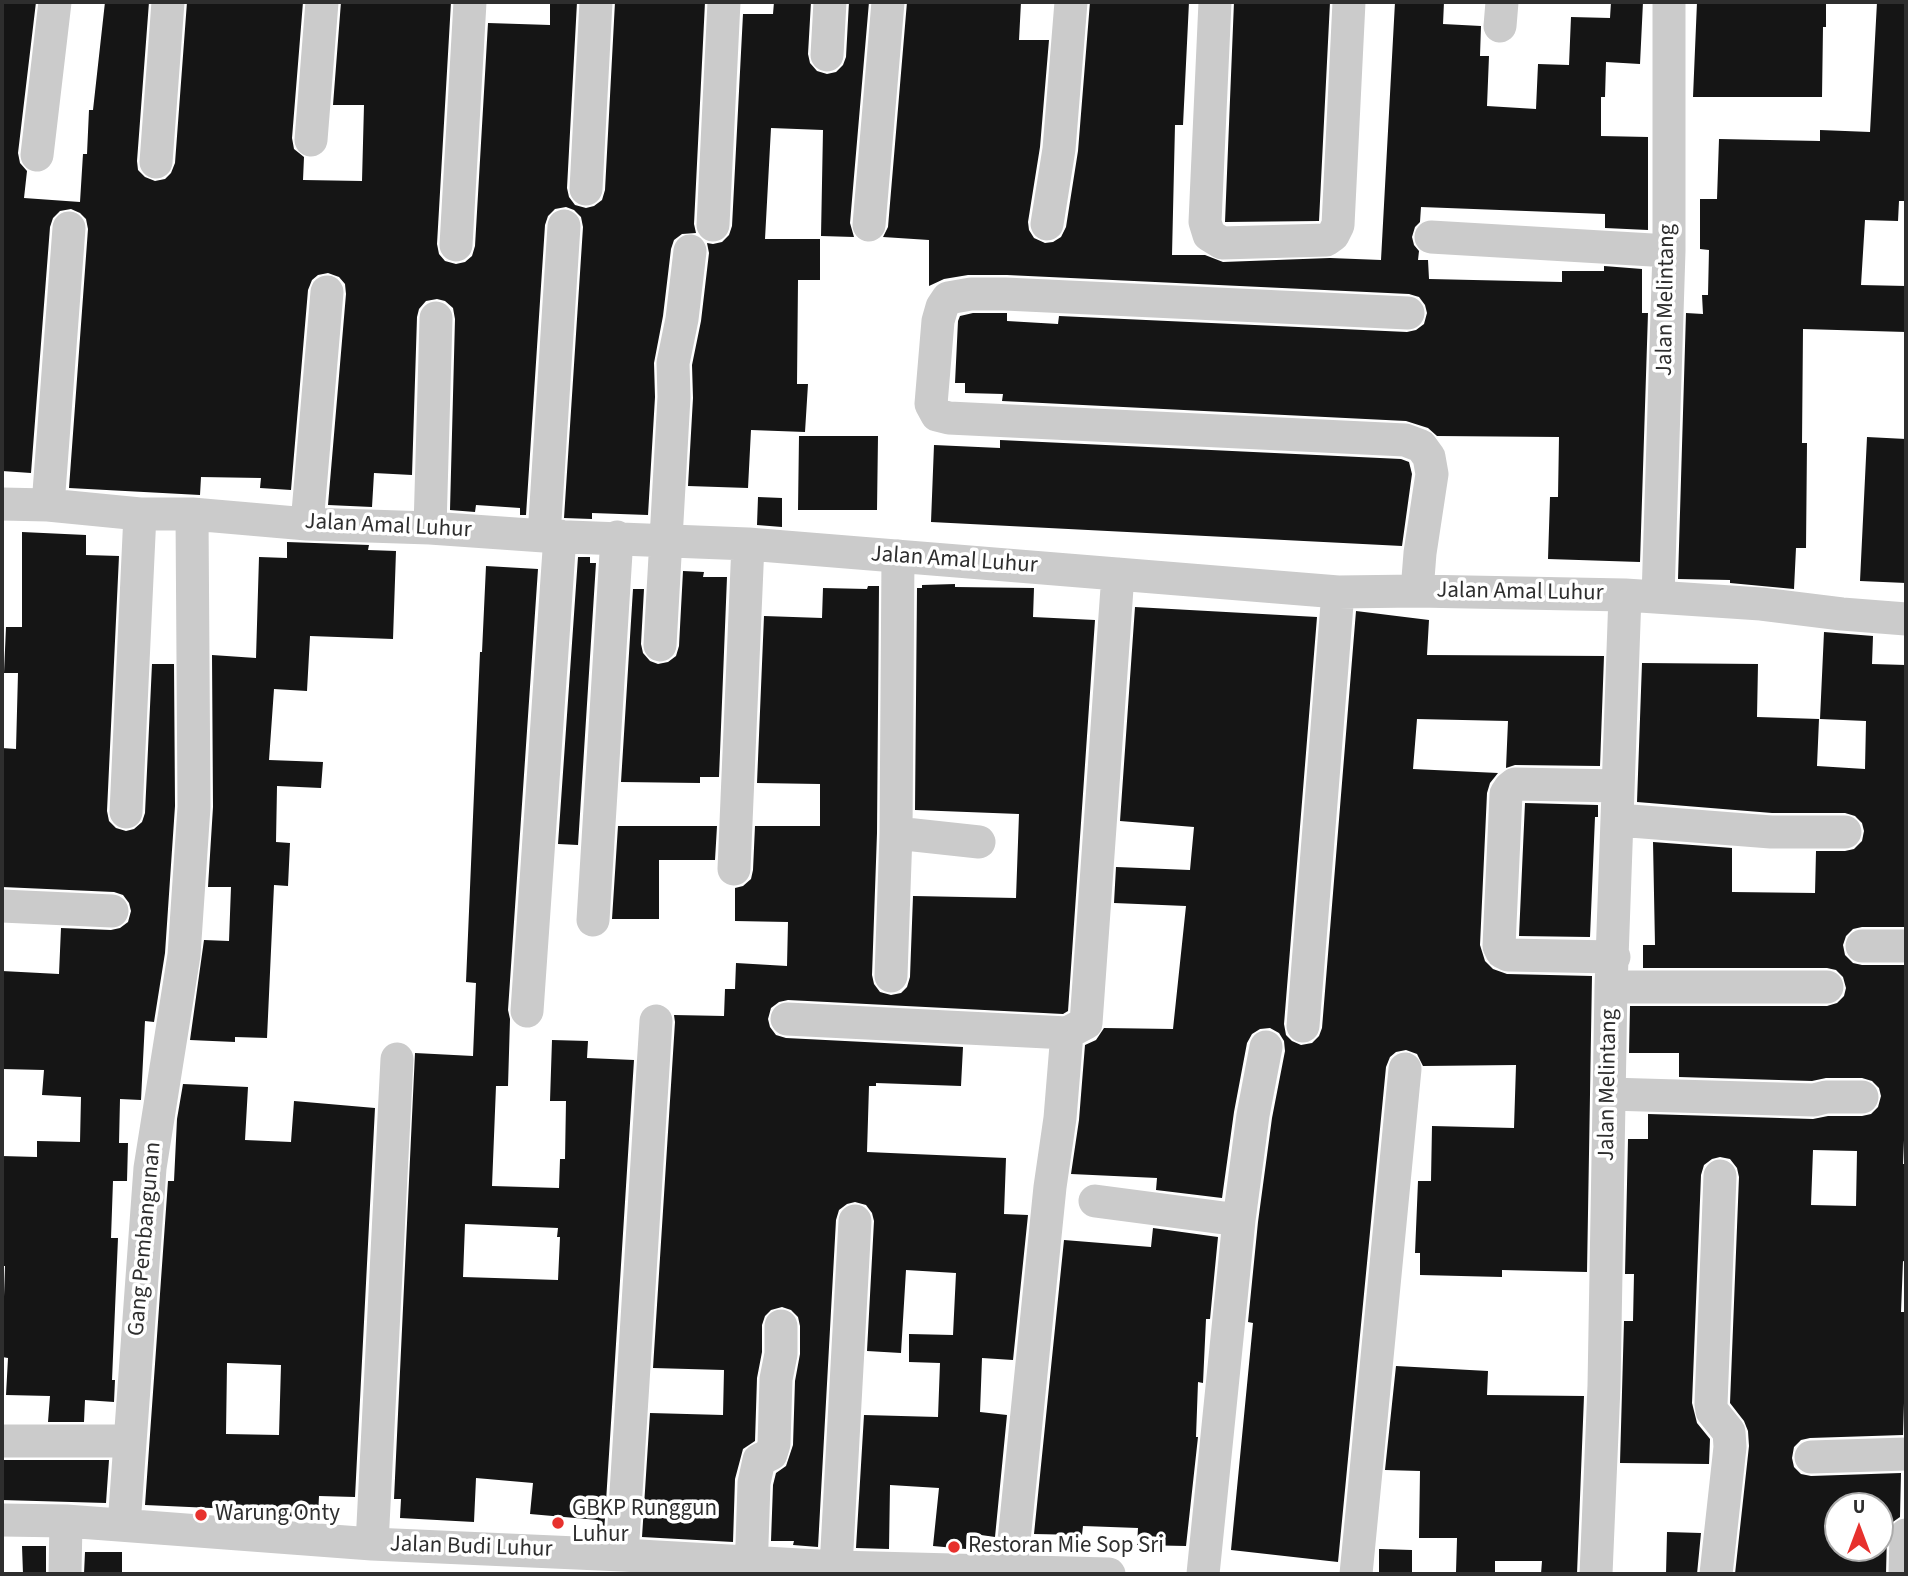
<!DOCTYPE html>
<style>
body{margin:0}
#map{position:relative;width:1908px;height:1576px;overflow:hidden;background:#fff;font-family:"Source Sans 3",sans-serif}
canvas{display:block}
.frame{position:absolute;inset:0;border:4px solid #2e2e2e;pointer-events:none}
.north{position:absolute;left:1824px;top:1492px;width:70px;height:70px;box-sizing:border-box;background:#fff;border:2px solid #ababab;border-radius:50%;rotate:0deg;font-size:19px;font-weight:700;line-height:28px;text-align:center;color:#2e2e2e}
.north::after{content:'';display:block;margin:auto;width:24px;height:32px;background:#e7312d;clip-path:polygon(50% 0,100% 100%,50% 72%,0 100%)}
</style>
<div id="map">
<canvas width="1908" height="1576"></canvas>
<div class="frame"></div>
<div class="north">U</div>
</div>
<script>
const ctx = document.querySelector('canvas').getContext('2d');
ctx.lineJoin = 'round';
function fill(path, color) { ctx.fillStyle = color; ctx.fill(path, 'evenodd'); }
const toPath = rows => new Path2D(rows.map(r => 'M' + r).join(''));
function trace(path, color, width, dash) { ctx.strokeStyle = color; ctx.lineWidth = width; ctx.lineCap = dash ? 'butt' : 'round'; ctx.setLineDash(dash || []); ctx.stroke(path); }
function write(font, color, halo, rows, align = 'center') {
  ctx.font = font + ' "Source Sans 3",sans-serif'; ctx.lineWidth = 7; ctx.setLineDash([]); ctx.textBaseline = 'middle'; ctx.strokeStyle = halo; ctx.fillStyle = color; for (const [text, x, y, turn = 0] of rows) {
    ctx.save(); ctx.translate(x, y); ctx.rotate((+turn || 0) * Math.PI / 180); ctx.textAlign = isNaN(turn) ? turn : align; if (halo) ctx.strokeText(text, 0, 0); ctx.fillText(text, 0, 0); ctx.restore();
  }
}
fill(toPath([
 [2,2,36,2,18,153,20,163,27,171,24,198,80,202,83,154,87,154,89,110,93,110,105,2,149,2,137,161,138,170,145,177,155,181,165,179,171,173,175,163,187,2,303,2,292,138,294,149,304,157,303,180,362,181,364,105,333,105,341,2,451,2,437,244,439,254,445,261,456,264,465,262,472,256,475,246,488,23,550,25,550,2,577,2,567,188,569,197,575,205,586,208,594,206,602,200,605,190,615,2,705,2,694,224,696,233,682,234,674,240,671,249,663,316,654,363,655,397,648,515,592,513,592,519,564,518,583,227,581,217,574,210,566,207,555,209,548,216,545,225,526,515,520,515,520,508,476,505,475,512,450,510,455,319,453,308,445,301,437,299,426,301,419,309,417,317,412,475,374,473,372,507,328,505,346,294,345,284,339,277,328,273,318,275,312,280,308,290,291,490,260,488,261,478,201,477,200,495,69,488,88,229,86,219,80,213,71,209,60,211,53,218,50,227,31,473,2,471],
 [774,2,811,2,808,54,810,63,817,71,827,74,836,72,843,65,846,57,849,2,869,2,850,223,854,237,821,236,823,130,771,128,765,239,820,239,820,280,798,280,797,384,808,384,805,432,751,430,748,488,688,486,693,398,692,365,701,321,709,253,707,243,713,244,722,242,729,235,732,226,743,14,773,14],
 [907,2,1021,2,1019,40,1049,40,1040,147,1028,222,1029,230,1034,238,1045,243,1053,242,1061,237,1066,227,1078,151,1090,2,1189,2,1183,125,1175,125,1172,255,1205,255,1223,262,1330,258,1381,260,1395,2,1444,2,1443,24,1481,26,1480,56,1489,56,1487,106,1536,109,1538,64,1569,65,1571,17,1610,18,1611,2,1643,2,1640,64,1606,62,1605,97,1601,97,1601,136,1648,137,1648,230,1605,228,1605,214,1421,207,1420,222,1415,227,1412,237,1414,245,1419,251,1418,260,1428,260,1429,279,1562,282,1562,271,1604,271,1604,266,1642,269,1642,313,1648,313,1640,562,1548,559,1550,497,1558,497,1559,437,1437,436,1428,428,1406,421,1002,401,1003,394,965,393,965,383,955,383,958,321,960,316,973,313,1007,313,1007,321,1058,324,1059,316,1407,332,1416,330,1424,324,1427,313,1425,305,1419,297,1409,294,1007,275,968,275,944,279,929,286,929,240,883,237,888,227],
 [1234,2,1330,2,1319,221,1225,222],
 [1697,2,1826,2,1826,27,1823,27,1822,97,1693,97],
 [1877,2,1906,2,1906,201,1899,201,1898,221,1865,220,1861,285,1906,286,1906,332,1803,329,1802,443,1807,443,1806,548,1796,548,1794,589,1730,583,1730,580,1678,579,1686,313,1703,314,1702,295,1708,295,1709,250,1700,249,1700,199,1717,199,1719,139,1820,141,1820,130,1870,132],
 [799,436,878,436,877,510,798,510],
 [1867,437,1906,439,1906,583,1860,581],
 [1000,440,1401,459,1409,462,1412,474,1402,546,931,522,934,445,1000,448],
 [758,497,782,498,782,527,757,525],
 [22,532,86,535,86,555,119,556,107,811,109,821,116,828,126,831,134,829,142,822,145,813,152,664,174,664,175,806,165,953,154,1022,145,1021,141,1100,120,1099,119,1143,128,1143,127,1181,113,1181,111,1238,118,1238,112,1380,115,1380,114,1402,85,1400,84,1422,48,1422,50,1396,6,1395,8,1358,2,1357,5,1266,2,1266,2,1156,37,1157,37,1141,80,1142,81,1097,42,1095,44,1070,2,1069,2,971,59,974,61,928,111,930,120,928,128,922,131,911,129,903,123,895,114,892,2,887,2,748,16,749,18,673,4,673,6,627,22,627],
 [287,542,369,545,368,550,396,551,393,639,310,636,307,691,274,689,269,760,323,762,321,788,277,786,276,842,290,843,288,886,274,885,267,1038,235,1037,235,1042,190,1040,204,940,229,941,231,887,208,887,213,807,212,655,256,658,259,557,287,558],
 [578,557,590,557,590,563,596,563,578,845,558,844],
 [486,566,538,569,508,1010,510,1019,508,1086,496,1086,492,1186,559,1188,560,1159,565,1159,566,1101,550,1101,552,1040,588,1041,587,1058,634,1060,604,1533,597,1533,598,1520,530,1514,533,1483,476,1478,474,1522,400,1518,401,1499,394,1499,415,1053,473,1056,476,983,466,982,480,652,482,652],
 [465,1224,558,1228,557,1237,560,1237,558,1280,463,1277],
 [683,571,704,572,703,577,727,577,719,777,700,777,700,783,621,782,633,589,644,589,641,644,643,653,650,661,658,664,668,662,676,656,679,646],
 [955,584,955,587,1034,588,1033,617,1095,620,1068,1011,1063,1014,788,1000,779,1002,771,1008,768,1019,770,1027,776,1035,786,1038,963,1047,961,1086,876,1083,876,1086,869,1086,867,1152,1006,1158,1004,1214,1028,1215,1013,1360,982,1358,980,1412,1007,1415,995,1537,967,1533,966,1549,933,1546,939,1488,890,1485,889,1549,856,1548,864,1415,938,1417,940,1363,909,1362,909,1334,953,1335,956,1273,906,1270,901,1353,867,1351,874,1221,872,1213,866,1205,855,1202,847,1204,839,1210,836,1220,818,1547,793,1545,794,1541,771,1541,773,1485,776,1473,786,1466,793,1445,795,1381,800,1354,800,1326,798,1317,791,1310,782,1307,771,1310,765,1316,762,1325,762,1352,757,1378,755,1441,743,1449,735,1479,733,1542,642,1537,650,1413,723,1415,724,1370,653,1368,675,1022,674,1015,724,1016,725,989,735,989,736,963,787,966,788,922,735,921,735,888,743,886,751,879,753,870,755,826,820,826,820,784,757,783,764,616,822,618,823,588,867,589,868,586,879,586,877,833,872,975,874,984,880,992,891,995,901,993,907,987,910,977,913,896,1016,898,1019,814,915,810,917,588,922,588,922,585],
 [1135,607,1317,617,1284,1024,1286,1035,1292,1041,1301,1045,1312,1043,1319,1036,1322,1028,1356,611,1429,620,1427,655,1604,656,1600,766,1515,765,1506,768,1508,721,1417,719,1413,769,1498,773,1490,783,1487,793,1480,945,1485,961,1493,969,1507,974,1592,976,1587,1272,1502,1270,1502,1277,1420,1275,1420,1253,1415,1253,1418,1181,1431,1181,1432,1126,1514,1128,1516,1065,1423,1066,1417,1054,1406,1050,1396,1052,1390,1057,1386,1067,1338,1562,1231,1550,1253,1323,1248,1322,1258,1222,1272,1118,1285,1051,1284,1041,1279,1033,1270,1028,1260,1029,1252,1034,1247,1043,1234,1112,1222,1198,1156,1190,1157,1178,1071,1174,1079,1120,1085,1045,1096,1040,1104,1028,1173,1029,1186,906,1114,903,1116,867,1190,870,1194,827,1120,821],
 [1824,632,1873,636,1872,664,1906,665,1906,927,1862,927,1853,929,1846,936,1843,945,1845,955,1853,963,1862,965,1906,965,1906,1093,1903,1164,1906,1164,1906,1262,1903,1261,1901,1312,1906,1312,1906,1339,1903,1435,1810,1438,1801,1440,1794,1447,1792,1458,1794,1467,1801,1474,1811,1476,1901,1473,1900,1517,1890,1524,1887,1534,1886,1574,1735,1574,1749,1446,1748,1431,1744,1421,1730,1403,1739,1177,1737,1168,1730,1159,1720,1157,1712,1159,1704,1165,1701,1175,1692,1403,1697,1423,1710,1439,1709,1464,1620,1463,1624,1321,1633,1321,1634,1274,1625,1274,1628,1139,1648,1139,1648,1114,1813,1119,1828,1116,1862,1116,1871,1114,1878,1107,1881,1096,1879,1088,1872,1081,1862,1078,1826,1078,1812,1081,1679,1077,1679,1053,1629,1053,1630,1006,1827,1006,1837,1003,1844,996,1846,988,1843,977,1836,970,1827,968,1638,968,1643,968,1643,945,1655,945,1653,842,1732,848,1732,892,1815,893,1816,851,1845,851,1854,849,1862,841,1864,831,1862,823,1855,816,1845,813,1772,813,1637,802,1642,663,1758,664,1757,717,1819,719,1817,766,1865,769,1866,721,1820,719],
 [1813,1150,1857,1151,1856,1206,1811,1205],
 [1838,1506,1880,1506,1880,1548,1838,1548],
 [1525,803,1598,805,1598,817,1595,817,1590,937,1519,936],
 [618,826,717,826,715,860,659,860,659,919,612,919],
 [183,1084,248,1087,245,1140,291,1142,294,1101,375,1108,355,1497,319,1496,318,1517,277,1516,277,1511,145,1505,168,1181,174,1181,177,1119],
 [227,1363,281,1365,279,1435,226,1434],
 [1153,1228,1218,1237,1210,1319,1206,1319,1203,1383,1198,1382,1196,1437,1198,1437,1186,1546,1137,1545,1138,1528,1083,1526,1082,1535,1034,1534,1064,1240,1151,1247],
 [1396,1366,1488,1371,1487,1395,1584,1396,1577,1574,1541,1574,1542,1561,1495,1561,1495,1573,1456,1572,1457,1538,1419,1538,1420,1471,1385,1470],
 [2,1460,109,1460,106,1503,2,1500],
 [1667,1532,1701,1533,1697,1574,1666,1574],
 [22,1546,46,1546,46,1574,23,1574],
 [1379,1549,1412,1550,1412,1574,1379,1574],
 [85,1552,122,1552,122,1574,84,1574]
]), '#151515');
trace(toPath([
 [1215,2,1205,222,1209,235,1222,243,1326,240,1333,235,1338,225,1349,2],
 [1500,26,1502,2],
 [827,55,830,2],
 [311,140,322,2],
 [37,155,55,2],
 [156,162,168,2],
 [586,189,596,2],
 [1047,224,1059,149,1071,2],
 [713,225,724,2],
 [869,225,888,2],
 [1431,237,1669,251],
 [456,245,470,2],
 [1408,313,1005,294,971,294,948,298,942,307,938,321,931,404,937,415,949,418,1405,440,1421,446,1429,457,1432,474,1420,553,1417,591],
 [2,504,48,505,140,514,192,514,307,524,430,528,544,536,748,544,1338,592,1417,591,1625,595,1761,604,1842,614,1906,619],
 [48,505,69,228],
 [307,524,327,292],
 [430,528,436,318],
 [544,536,564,226],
 [1658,597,1669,251,1669,2],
 [660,645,674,397,673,363,682,319,690,251],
 [126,812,140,514],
 [1618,820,1771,832,1845,832],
 [896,833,979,842],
 [734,869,748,544],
 [2,906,112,911],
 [593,920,617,537],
 [1862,946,1906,946],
 [1614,957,1508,955,1502,952,1499,946,1506,794,1510,788,1515,784,1618,786],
 [891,976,896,833,898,556],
 [1611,987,1827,987],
 [527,1011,560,536],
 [787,1019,1067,1033,1086,1023,1118,574],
 [1303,1026,1338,592],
 [1609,1094,1814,1100,1826,1097,1862,1097],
 [1095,1201,1239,1220,1253,1115,1266,1047],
 [2,1441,130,1441],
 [1811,1457,1906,1454],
 [2,1520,66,1521,372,1544,622,1555,836,1567,1109,1574],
 [124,1525,150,1168,184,955,194,807,192,514],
 [372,1544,397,1059],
 [622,1555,656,1021],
 [836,1567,855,1221],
 [1011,1570,1050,1187,1060,1118,1067,1033],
 [65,1574,66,1521],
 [751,1574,754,1483,759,1460,771,1454,774,1444,776,1379,781,1354,781,1326],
 [1203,1574,1239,1220],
 [1356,1574,1405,1069],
 [1596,1574,1604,1386,1611,987,1625,595],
 [1716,1574,1730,1447,1729,1432,1712,1411,1711,1404,1720,1176],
 [1905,1574,1906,1535]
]), '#cbcbcb', 33);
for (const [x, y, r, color] of [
 [201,1515,7,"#e7312d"],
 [558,1523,7,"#e7312d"],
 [954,1547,7,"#e7312d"]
]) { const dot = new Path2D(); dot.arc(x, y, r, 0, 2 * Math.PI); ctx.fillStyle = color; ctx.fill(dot); trace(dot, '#fff', 2.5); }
write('23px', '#2e2e2e', '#fff', [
 ["Jalan Melintang",1667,300,-89],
 ["Jalan Amal Luhur",388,527,3],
 ["Jalan Amal Luhur",954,561,4],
 ["Jalan Amal Luhur",1520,593,1],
 ["Jalan Melintang",1609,1085,-89],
 ["Gang Pembangunan",146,1239,-85],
 ["Jalan Budi Luhur",471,1548,2]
]);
write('23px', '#2e2e2e', '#fff', [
 ["GBKP Runggun",572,1510],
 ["Luhur",572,1536],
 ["Warung Onty",215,1515],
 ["Restoran Mie Sop Sri",968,1547]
], 'left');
</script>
